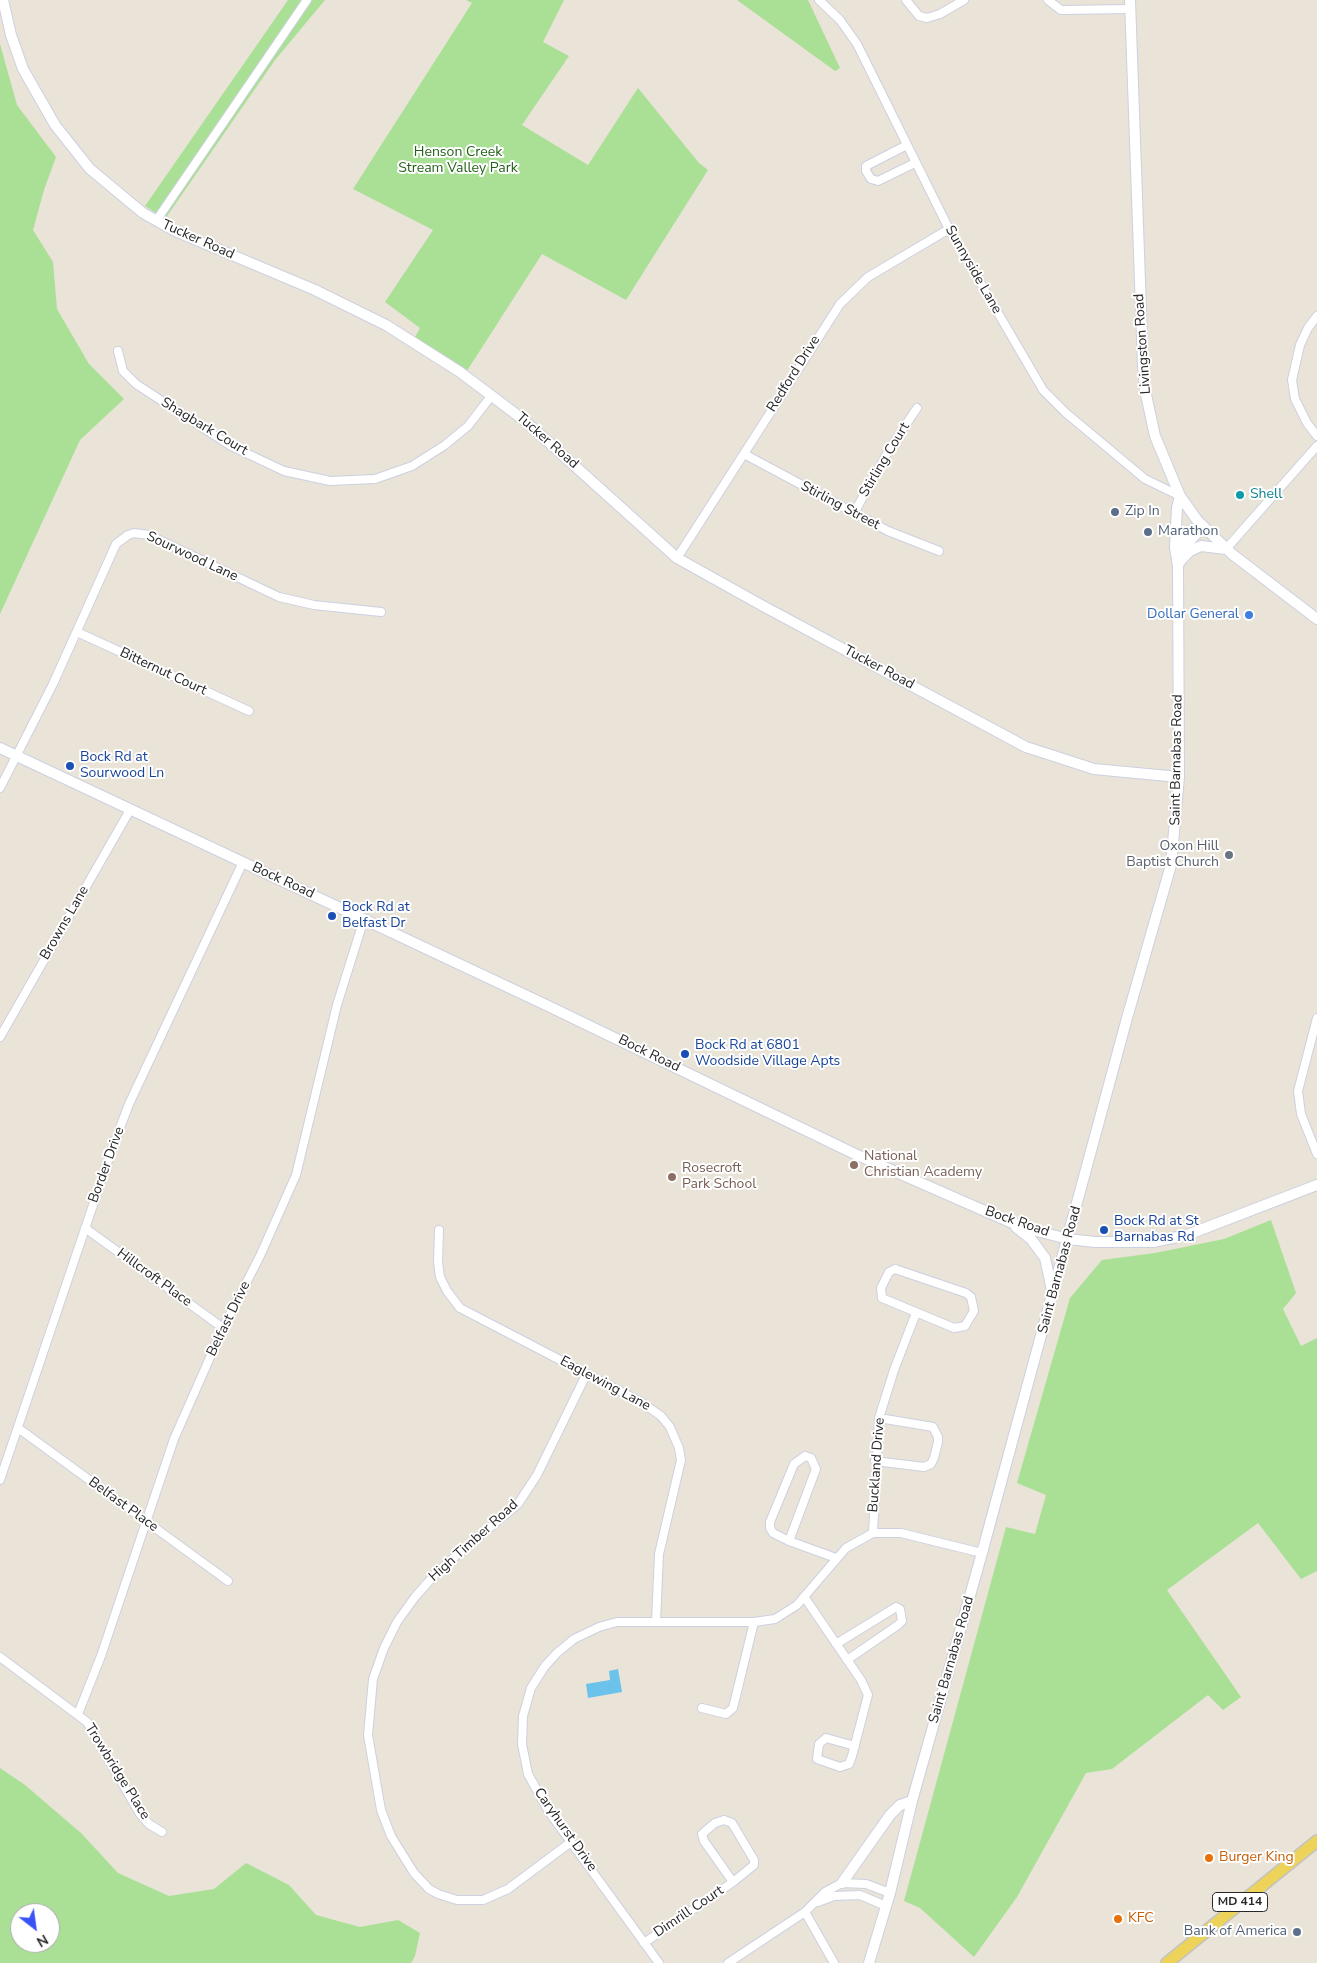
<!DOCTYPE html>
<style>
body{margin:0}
#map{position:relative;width:1317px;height:1963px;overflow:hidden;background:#e9e3d8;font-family:"Nunito Sans",sans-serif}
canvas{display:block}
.north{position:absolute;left:10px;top:1903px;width:50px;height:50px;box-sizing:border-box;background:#fff;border:1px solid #a9a9a9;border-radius:50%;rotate:150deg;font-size:14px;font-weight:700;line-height:20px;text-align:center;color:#272727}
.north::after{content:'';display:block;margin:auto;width:18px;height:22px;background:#3952f5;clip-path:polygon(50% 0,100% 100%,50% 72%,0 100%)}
</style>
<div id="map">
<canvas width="1317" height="1963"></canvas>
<div class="north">N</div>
</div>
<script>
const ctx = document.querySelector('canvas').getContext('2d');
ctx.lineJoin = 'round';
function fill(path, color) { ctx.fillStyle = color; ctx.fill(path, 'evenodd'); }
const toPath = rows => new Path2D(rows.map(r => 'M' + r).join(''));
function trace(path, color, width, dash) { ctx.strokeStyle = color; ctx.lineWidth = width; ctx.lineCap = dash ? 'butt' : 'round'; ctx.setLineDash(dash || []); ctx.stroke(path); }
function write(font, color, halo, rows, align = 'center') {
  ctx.font = font + ' "Nunito Sans",sans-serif'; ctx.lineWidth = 4; ctx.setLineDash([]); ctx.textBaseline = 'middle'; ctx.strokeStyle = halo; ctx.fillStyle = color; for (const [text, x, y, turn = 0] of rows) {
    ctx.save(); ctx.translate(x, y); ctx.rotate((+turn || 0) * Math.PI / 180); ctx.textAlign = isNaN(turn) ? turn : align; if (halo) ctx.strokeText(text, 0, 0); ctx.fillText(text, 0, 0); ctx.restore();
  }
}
fill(toPath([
 [288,0,325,0,275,60,165,219,145,206],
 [466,0,564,0,543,42,569,56,522,125,588,165,638,88,699,163,708,170,626,300,542,254,463,377,412,343,420,328,385,302,433,230,353,189,472,3],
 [737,0,808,0,840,68,835,71],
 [0,44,17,105,56,157,44,190,33,230,53,262,57,309,89,364,124,399,80,440,0,614],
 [1271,1220,1296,1293,1283,1309,1301,1346,1317,1338,1317,1571,1301,1579,1258,1523,1167,1590,1241,1697,1223,1710,1208,1695,1112,1769,1086,1773,1017,1897,974,1957,920,1908,904,1901,1006,1527,1035,1534,1046,1495,1017,1483,1070,1298,1102,1260,1155,1253,1224,1239],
 [0,1768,25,1785,81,1833,118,1873,169,1896,214,1889,246,1863,289,1885,316,1915,360,1927,398,1920,420,1933,415,1956,411,1963,0,1963],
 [20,1913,50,1913,50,1943,20,1943]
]), '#aae095');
fill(toPath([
 [618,1669,622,1692,588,1698,586,1684,610,1680,609,1671]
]), '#6bc2eb');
const street = toPath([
 [819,0,840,20,857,44,949,229,1043,390,1066,413,1145,479,1180,496],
 [906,0,919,16,927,18,940,14,964,0],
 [1048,0,1061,10,1130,9],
 [907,145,866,166,866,171,871,179,878,181,915,163],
 [156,221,307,0],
 [1317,316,1308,328,1300,345,1292,380,1295,399,1307,423,1317,436],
 [118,351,123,371,136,384,231,446,284,471,330,481,375,479,412,466,445,445,468,426,492,395],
 [744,454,888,531,939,551],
 [854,513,889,450,917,408],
 [1226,549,1317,446],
 [677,558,840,304,868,277,949,229],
 [77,632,249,711],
 [0,788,53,684,116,544,128,535,134,533,149,535,279,597,314,605,381,612],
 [1317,1018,1298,1091,1301,1114,1317,1154],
 [0,1037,130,810],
 [85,1228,223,1328],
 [439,1230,438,1262,440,1277,447,1291,460,1308,641,1402,661,1416,670,1427,679,1448,681,1460,659,1554,656,1621],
 [895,1269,966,1293,971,1297,974,1311,965,1326,954,1328,882,1298,881,1288,889,1272,895,1269],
 [18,1428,228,1581],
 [805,1456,811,1458,816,1469,789,1541,773,1533,770,1528,770,1522,794,1464,805,1456],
 [875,1461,924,1467,931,1464,934,1458,938,1442,938,1437,933,1427,879,1418],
 [0,1480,112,1149,129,1104,243,862],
 [873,1533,879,1418,894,1370,916,1313],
 [789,1541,836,1558],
 [805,1598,861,1680,868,1695,852,1756,849,1764,840,1767,817,1759,819,1744,826,1738,855,1746],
 [836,1644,893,1609,896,1607,900,1609,902,1621,898,1625,847,1660],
 [0,1657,87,1722,140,1814,149,1824,162,1832],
 [702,1708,726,1714,733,1708,754,1622],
 [78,1714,101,1656,174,1439,223,1328,260,1256,296,1175,337,1005,364,919],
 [724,1820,732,1823,754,1860,754,1865,733,1882,704,1841,702,1834,715,1823,724,1820],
 [571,1842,508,1889,483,1900,457,1900,438,1894,429,1889,414,1873,391,1836,381,1810,368,1735,373,1679,384,1648,397,1622,415,1597,438,1571,518,1504,537,1475,586,1375],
 [818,1902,834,1896,860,1895,886,1906],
 [805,1912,834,1963],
 [644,1943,733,1882],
 [659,1963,549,1812,528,1774,522,1744,523,1716,531,1688,545,1666,557,1653,574,1639,599,1627,617,1622,754,1622,775,1619,797,1605,846,1548,873,1533,901,1533,982,1553],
 [728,1963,805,1912,825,1892,842,1883,866,1884,890,1893]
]);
const secondary = toPath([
 [3,0,11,35,23,69,55,125,90,169,143,213,175,231,315,290,386,325,460,372,525,421,677,558,763,606,1026,747,1094,769,1179,777],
 [1130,0,1143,366,1145,390,1155,436,1180,496,1197,520,1232,554,1317,619],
 [1175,547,1177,508,1180,496],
 [1182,559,1190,551,1201,546,1226,549],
 [1180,562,1184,547,1199,531],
 [0,748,544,1004,855,1154,1010,1222,1033,1230,1068,1239,1095,1242,1153,1242,1187,1235,1317,1185],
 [1016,1227,1031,1239,1045,1258,1052,1290],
 [842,1883,890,1815,900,1805,912,1801],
 [869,1963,890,1893,912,1801,982,1553,1127,1018,1171,865,1179,777,1178,566,1175,548,1193,529,1203,527]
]);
const primary = toPath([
 [1167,1963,1317,1841]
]);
trace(street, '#cdd0e0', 10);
trace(secondary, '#cdd0e0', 12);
trace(primary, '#c3c3c3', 14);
trace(street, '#fff', 8);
trace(secondary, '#fff', 10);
trace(primary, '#edd35a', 11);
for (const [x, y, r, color] of [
 [1240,495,5,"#0f9aa8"],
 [1115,512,5,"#5c6f8a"],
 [1148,532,5,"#5c6f8a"],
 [1249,615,5,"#3f7fe0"],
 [70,766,5,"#1a4fb4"],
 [1229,855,5,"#6b7280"],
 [332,916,5,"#1a4fb4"],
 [685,1054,5,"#1a4fb4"],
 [854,1165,5,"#8d6e63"],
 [672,1177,5,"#8d6e63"],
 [1104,1230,5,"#1a4fb4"],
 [1209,1858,5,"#e8710a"],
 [1118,1919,5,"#e8710a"],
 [1297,1932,5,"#5c6f8a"]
]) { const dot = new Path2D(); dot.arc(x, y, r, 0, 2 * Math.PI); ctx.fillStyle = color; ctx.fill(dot); trace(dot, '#fff', 2); }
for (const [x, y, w] of [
 [1240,1902,55]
]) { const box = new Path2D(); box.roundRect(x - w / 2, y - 9.5, w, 19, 4); ctx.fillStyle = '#fff'; ctx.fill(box); trace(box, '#272727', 1); }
write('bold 12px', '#272727', null, [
 ["MD 414",1240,1902]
]);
write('14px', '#25601a', '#fff', [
 ["Henson Creek",458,153],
 ["Stream Valley Park",458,169]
]);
write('14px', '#272727', '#fff', [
 ["Tucker Road",198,240,24],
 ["Sunnyside Lane",973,270,60],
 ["Livingston Road",1143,344,-94],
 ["Redford Drive",794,374,-58],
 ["Shagbark Court",204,427,31],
 ["Tucker Road",547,441,41],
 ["Stirling Court",885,460,-59],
 ["Stirling Street",840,506,28],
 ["Sourwood Lane",192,557,25],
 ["Tucker Road",879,668,28],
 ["Bitternut Court",163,672,25],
 ["Saint Barnabas Road",1177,760,-89],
 ["Bock Road",283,881,25],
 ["Browns Lane",65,923,-60],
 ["Bock Road",649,1054,26],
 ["Border Drive",107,1165,-70],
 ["Bock Road",1017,1222,19],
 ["Saint Barnabas Road",1060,1270,-75],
 ["Hillcroft Place",154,1278,36],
 ["Belfast Drive",229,1319,-64],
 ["Eaglewing Lane",605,1384,28],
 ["Buckland Drive",877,1465,-86],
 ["Belfast Place",123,1505,36],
 ["High Timber Road",474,1541,-42],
 ["Saint Barnabas Road",952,1660,-74],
 ["Trowbridge Place",117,1772,58],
 ["Caryhurst Drive",565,1830,55],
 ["Dimrill Court",689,1912,-34]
]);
write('14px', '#0d838f', '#fff', [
 ["Shell",1250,495]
], 'left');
write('14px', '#4e5e75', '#fff', [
 ["Zip In",1125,512],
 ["Marathon",1158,532],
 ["Bank of America",1287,1932,"right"]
], 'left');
write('14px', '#366cbe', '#fff', [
 ["Dollar General",1239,615]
], 'right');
write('14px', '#164399', '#fff', [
 ["Bock Rd at",80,758],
 ["Sourwood Ln",80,774],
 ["Bock Rd at",342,908],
 ["Belfast Dr",342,924],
 ["Bock Rd at 6801",695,1046],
 ["Woodside Village Apts",695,1062],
 ["Bock Rd at St",1114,1222],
 ["Barnabas Rd",1114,1238]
], 'left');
write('14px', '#5b616d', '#fff', [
 ["Oxon Hill",1219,847],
 ["Baptist Church",1219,863]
], 'right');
write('14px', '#785e54', '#fff', [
 ["National",864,1157],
 ["Christian Academy",864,1173],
 ["Rosecroft",682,1169],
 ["Park School",682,1185]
], 'left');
write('14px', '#c56008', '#fff', [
 ["Burger King",1219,1858],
 ["KFC",1128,1919]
], 'left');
</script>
